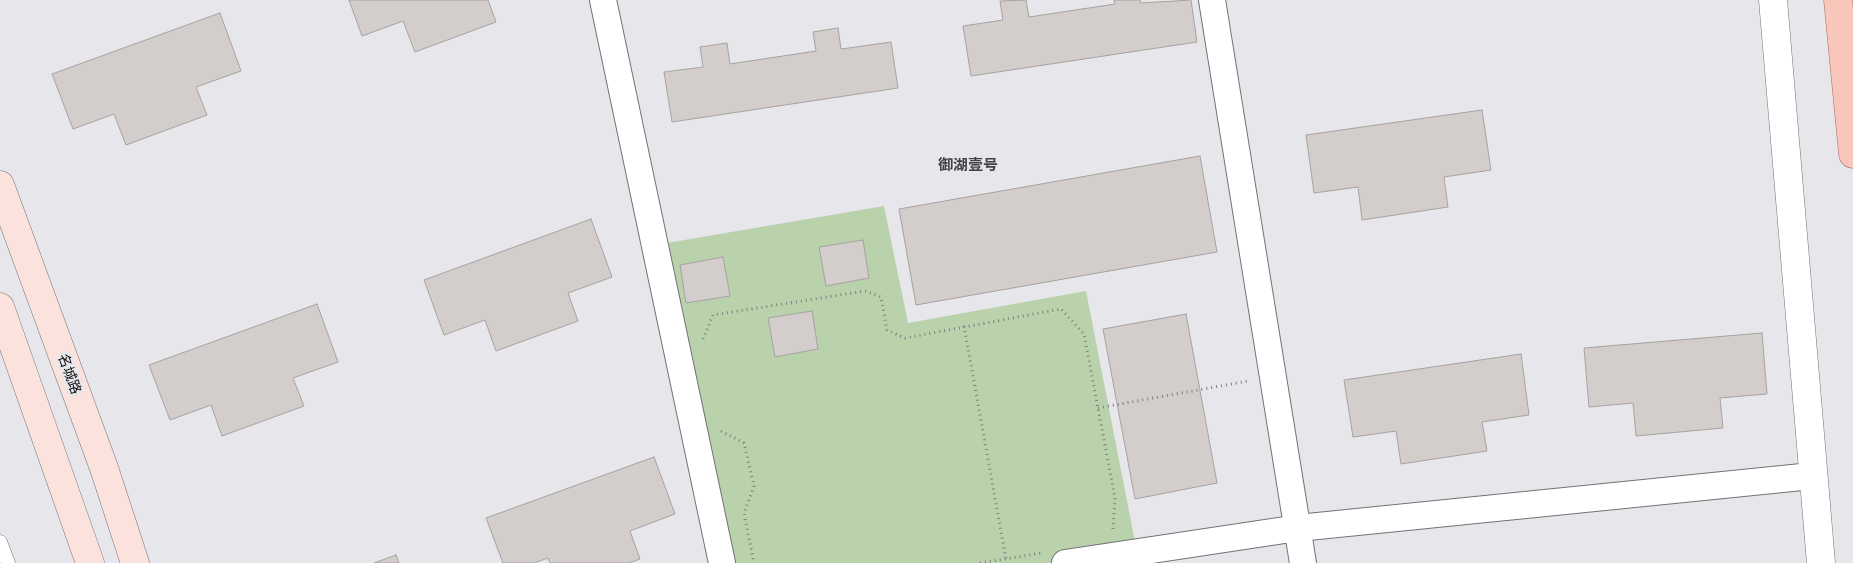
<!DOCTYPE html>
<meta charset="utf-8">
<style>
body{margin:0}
canvas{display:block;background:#e6e6eb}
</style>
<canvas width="1853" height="563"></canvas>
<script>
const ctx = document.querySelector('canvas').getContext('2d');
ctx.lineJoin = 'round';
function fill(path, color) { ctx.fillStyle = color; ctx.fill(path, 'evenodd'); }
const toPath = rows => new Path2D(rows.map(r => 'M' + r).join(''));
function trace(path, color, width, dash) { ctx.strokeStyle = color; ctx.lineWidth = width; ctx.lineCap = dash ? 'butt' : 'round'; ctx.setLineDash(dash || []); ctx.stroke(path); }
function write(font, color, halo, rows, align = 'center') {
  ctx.font = font + ' Rubik,"Noto Sans SC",sans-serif'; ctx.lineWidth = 5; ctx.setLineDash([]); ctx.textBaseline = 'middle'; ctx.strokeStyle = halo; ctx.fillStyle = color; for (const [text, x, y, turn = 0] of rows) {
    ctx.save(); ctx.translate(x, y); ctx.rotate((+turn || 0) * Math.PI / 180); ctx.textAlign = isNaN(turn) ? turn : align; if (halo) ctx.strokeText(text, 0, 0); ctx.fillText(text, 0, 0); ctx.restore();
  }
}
fill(toPath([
 [884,206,908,323,1086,291,1137,552,1065,563,722,563,655,245]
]), '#b9d2ac');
const building = toPath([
 [349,0,488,0,496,22,415,52,403,21,362,36,349,0],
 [1026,0,1029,17,1115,4,1114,0,1140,0,1141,3,1191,0,1197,42,971,76,963,26,1003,20,1000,1,1026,0],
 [220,13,241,71,196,87,207,115,126,145,114,114,73,129,52,74,220,13],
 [838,28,841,49,891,42,898,88,672,122,664,72,703,67,700,47,727,43,730,64,816,51,813,32,838,28],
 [1482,110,1491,170,1444,177,1448,207,1362,220,1358,187,1314,193,1306,135,1482,110],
 [1200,156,1217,252,916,305,899,209,1200,156],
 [591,219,612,277,568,293,578,321,496,351,485,320,444,335,424,280,591,219],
 [863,240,869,278,826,286,819,247,863,240],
 [723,257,730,296,686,303,680,265,723,257],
 [317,304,338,362,293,378,304,406,222,436,211,405,170,420,149,365,317,304],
 [812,311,818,349,775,357,768,318,812,311],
 [1186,314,1217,483,1135,499,1103,329,1186,314],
 [1762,333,1767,394,1720,398,1723,428,1636,436,1633,403,1589,407,1584,348,1762,333],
 [1521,354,1529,415,1482,422,1487,451,1401,464,1396,431,1353,437,1344,380,1521,354],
 [654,457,675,514,630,531,640,559,629,563,550,563,548,558,534,563,503,563,486,518,654,457],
 [396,555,399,563,374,563,396,555]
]);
fill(building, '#d3cdcc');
trace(building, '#a7a2a0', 1);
const service = toPath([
 [0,542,8,563]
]);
const minor = toPath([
 [603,0,722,563],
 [1212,0,1303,563],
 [1065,563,1298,528,1812,476]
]);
const tertiary = toPath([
 [1773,0,1821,563]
]);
const secondary = toPath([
 [0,185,104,468,135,563],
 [0,307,90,563]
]);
const primary = toPath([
 [1838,0,1853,154]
]);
trace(service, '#737377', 15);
trace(minor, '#737377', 28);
trace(tertiary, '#737377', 29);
trace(secondary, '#737377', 29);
trace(primary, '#a66e63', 29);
trace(toPath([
 [964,326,1006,559],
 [703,339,713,315,865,291,881,297,887,330,905,338,1061,309,1084,334,1115,498,1113,529],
 [1098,408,1248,381],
 [721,431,744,443,754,486,744,513,754,563],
 [980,563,1042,553]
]), '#7e7e81', 3, [1, 4]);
trace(service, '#fff', 14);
trace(minor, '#fff', 26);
trace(tertiary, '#fff', 28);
trace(secondary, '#fce2dd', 28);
trace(primary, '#f9c6bb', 28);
write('14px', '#121213', '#e6e6eb', [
 ["名城路",69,374,70]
]);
write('bold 15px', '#414145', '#e6e6eb', [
 ["御湖壹号",968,166]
]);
</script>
